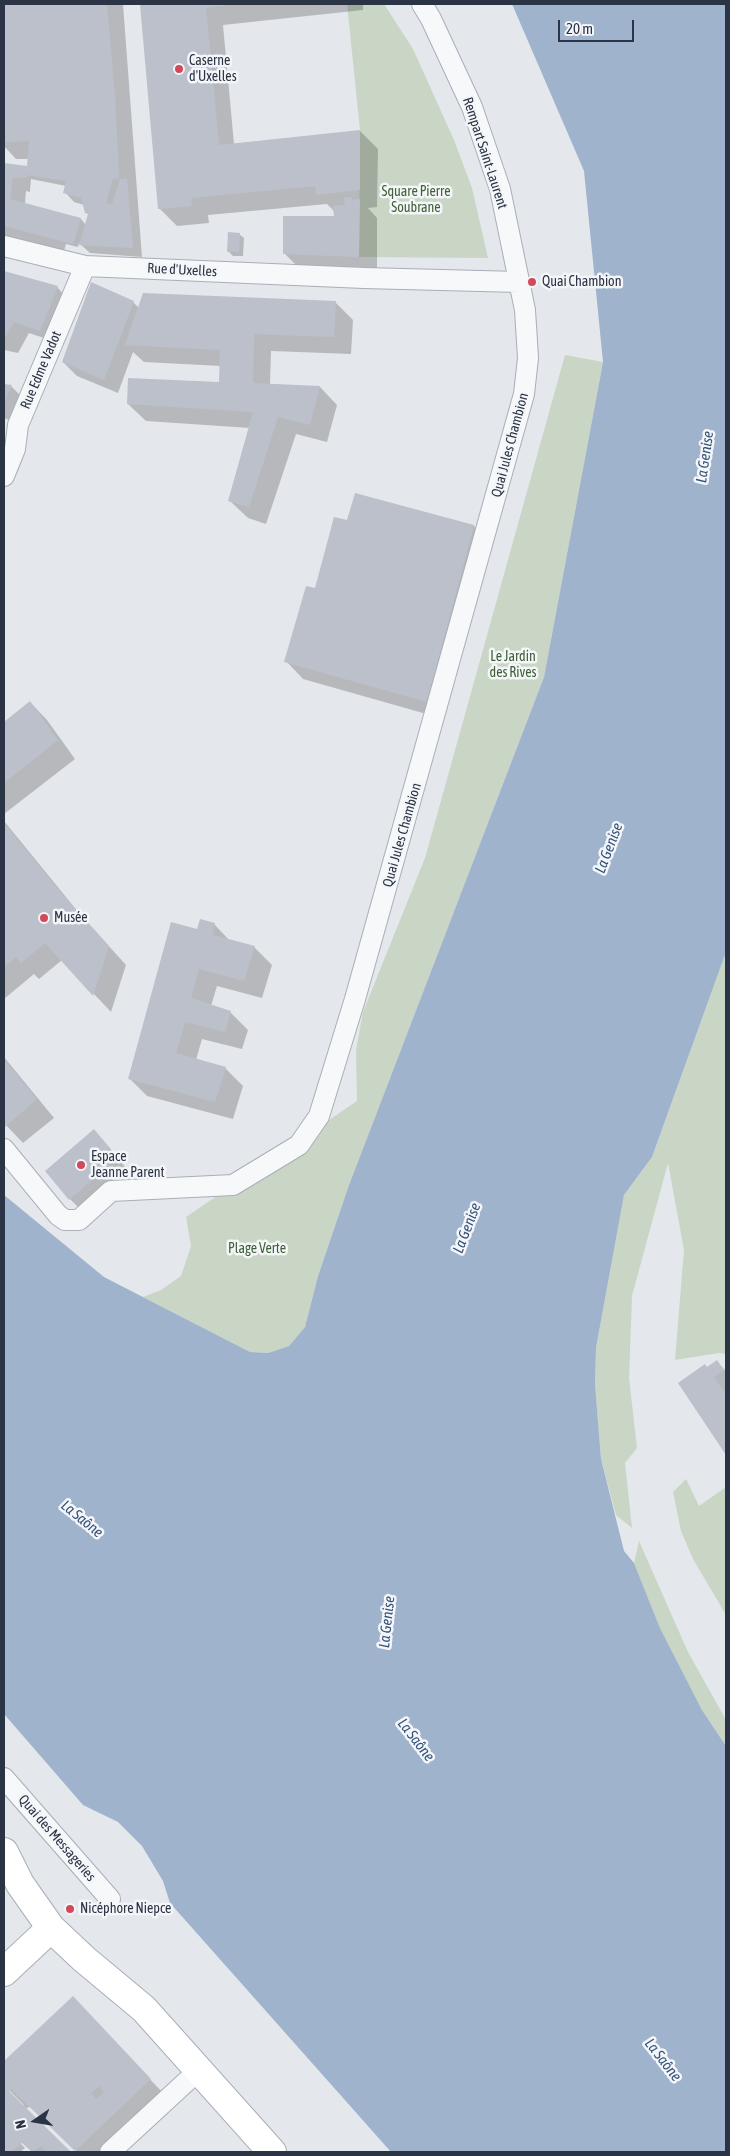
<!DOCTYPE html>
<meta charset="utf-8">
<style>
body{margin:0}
#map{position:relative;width:730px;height:2156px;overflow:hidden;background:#e4e7ec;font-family:"Asap Condensed",sans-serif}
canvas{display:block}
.frame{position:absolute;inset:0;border:5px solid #2b3445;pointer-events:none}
.north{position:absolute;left:10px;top:2096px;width:50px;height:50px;-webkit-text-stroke:4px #f4f6f9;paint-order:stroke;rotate:257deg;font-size:14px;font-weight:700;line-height:20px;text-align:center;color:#2b3445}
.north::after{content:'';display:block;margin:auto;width:18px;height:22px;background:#2b3445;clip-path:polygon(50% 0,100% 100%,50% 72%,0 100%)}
.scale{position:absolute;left:558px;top:20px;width:76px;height:22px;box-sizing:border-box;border:2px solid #2b3445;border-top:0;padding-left:6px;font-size:15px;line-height:18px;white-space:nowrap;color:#2b3445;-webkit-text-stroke:4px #f4f6f9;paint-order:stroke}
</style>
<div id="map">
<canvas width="730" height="2156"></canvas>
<div class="frame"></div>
<div class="north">N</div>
<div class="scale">20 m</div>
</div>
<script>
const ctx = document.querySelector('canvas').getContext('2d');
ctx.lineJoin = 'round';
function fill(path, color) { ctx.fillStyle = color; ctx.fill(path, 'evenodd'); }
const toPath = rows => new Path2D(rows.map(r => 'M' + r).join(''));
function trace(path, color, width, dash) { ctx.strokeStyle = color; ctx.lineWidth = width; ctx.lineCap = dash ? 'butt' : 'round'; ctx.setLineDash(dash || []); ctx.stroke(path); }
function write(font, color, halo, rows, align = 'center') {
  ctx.font = font + ' "Asap Condensed",sans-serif'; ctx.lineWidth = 5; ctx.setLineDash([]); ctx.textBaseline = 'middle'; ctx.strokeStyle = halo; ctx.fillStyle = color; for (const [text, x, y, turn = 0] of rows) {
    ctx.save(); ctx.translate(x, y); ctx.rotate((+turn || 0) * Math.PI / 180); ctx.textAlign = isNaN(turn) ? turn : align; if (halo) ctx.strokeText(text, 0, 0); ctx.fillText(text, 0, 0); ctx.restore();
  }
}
fill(toPath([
 [347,4,384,4,413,49,454,140,472,188,488,258,359,257,360,130],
 [565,355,603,362,544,677,349,1185,318,1276,305,1327,289,1346,268,1353,250,1352,143,1297,161,1290,181,1276,191,1246,186,1217,357,1101,356,1050,363,1012,425,858],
 [726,952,726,1354,719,1353,675,1360,684,1250,668,1163,632,1296,629,1378,637,1448,625,1463,632,1528,616,1515,601,1459,595,1384,596,1348,624,1195,652,1157],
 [686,1479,699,1506,726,1487,726,1615,693,1559,681,1531,673,1492],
 [639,1541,688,1652,726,1720,726,1746,702,1710,660,1628,634,1563]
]), '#c9d6c5');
fill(toPath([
 [512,4,726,4,726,952,652,1157,624,1195,596,1348,595,1384,601,1459,624,1551,634,1563,660,1628,702,1710,726,1746,726,2152,391,2152,170,1903,163,1881,142,1846,118,1822,83,1805,4,1714,4,1195,104,1277,250,1352,268,1353,289,1346,305,1327,318,1276,349,1185,544,677,603,362,584,171]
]), '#9fb4cc');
fill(toPath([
 [4,4,123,4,142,257,90,253,79,243,78,247,66,244,64,251,4,236,4,164,28,168,29,159,16,159,4,146],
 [31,179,66,186,65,192,74,202,84,205,89,216,86,225,81,219,25,204,26,191,30,192],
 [141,4,363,4,363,10,223,25,234,144,360,131,378,149,377,207,368,208,377,218,377,274,302,271,284,253,335,217,335,212,327,204,208,215,209,223,177,226,159,208],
 [239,234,244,238,243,256,233,256,228,251],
 [4,273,57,287,66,297,50,340,29,333,18,353,4,350],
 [133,302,139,308,335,302,353,320,351,354,271,351,270,385,320,387,337,405,327,442,296,434,266,524,248,518,230,501,250,428,146,421,128,404,220,383,221,366,144,362,133,352,118,393,77,376,63,362],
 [4,385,12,387,21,396,9,420,4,418],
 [348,522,474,526,491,544,444,719,303,679,286,661,316,590],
 [30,702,47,720,75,759,4,814,4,724],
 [4,821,79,913,126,965,111,1012,62,960,39,979,34,974,4,999],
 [214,924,230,941,254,947,272,965,262,998,217,986,211,1006,230,1012,248,1030,242,1049,202,1039,196,1060,225,1068,243,1086,233,1119,147,1096,129,1078,198,931],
 [4,1057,54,1118,23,1143,4,1123],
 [103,1140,126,1168,79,1208,70,1199],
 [717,1362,726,1371,726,1453,679,1384],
 [73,1998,164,2094,109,2152,78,2152,30,2106,25,2110,69,2152,33,2152,4,2123,4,2089,22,2107,24,2105,4,2085,4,2063],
 [4,2127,25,2148,20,2152,4,2152]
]), '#0003');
fill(toPath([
 [4,4,107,4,115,96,119,179,113,178,106,203,112,204,120,179,127,179,133,248,79,245,88,214,85,213,81,198,63,193,66,181,27,175,27,177,13,178,10,199,81,218,73,244,4,226,4,163,27,166,29,141,4,142],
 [140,4,232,4,206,8,219,145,360,130,360,190,316,195,315,186,191,198,192,206,158,209],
 [352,197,352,200,360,199,359,257,283,254,283,216,334,216,333,206,345,205,344,198],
 [228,232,240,233,239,252,227,252],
 [4,271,58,286,40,331,14,322,4,340],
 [91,282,134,301,104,380,62,362],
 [143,293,336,301,334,337,254,334,253,383,320,386,310,425,278,417,249,507,228,501,253,412,127,404,128,378,219,382,220,350,125,345],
 [4,384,12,385,4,403],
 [355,493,474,525,427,702,284,662,306,586,315,588,334,517,347,520],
 [30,701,58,740,4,783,4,722],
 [4,823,62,894,109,946,93,996,45,943,21,963,16,957,4,967],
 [200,919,215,923,213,935,255,946,244,981,199,969,191,998,231,1011,225,1032,185,1022,176,1053,226,1067,215,1102,128,1079,171,922,197,929],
 [4,1059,37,1099,5,1127,4,1125],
 [94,1129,118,1158,69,1200,45,1171],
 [717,1360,724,1370,714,1377,726,1394,726,1455,678,1383,705,1364,707,1367],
 [73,1996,151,2079,75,2151,11,2089,9,2091,71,2152,45,2152,46,2151,41,2146,32,2152,22,2143,11,2152,4,2152,4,2061],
 [99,2086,104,2092,96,2099,91,2093]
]), '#bbc0ca');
const street = toPath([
 [4,246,85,266,364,278,519,282],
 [4,476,15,449,18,425,85,266],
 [4,1149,58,1215,65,1220,79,1220,111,1191,233,1185,299,1145,319,1116,355,999,524,394,528,358,525,310,500,189,472,107,431,19,422,4],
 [4,1778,110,1899],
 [110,2152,199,2070]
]);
const secondary = toPath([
 [4,1852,20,1884,51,1928,84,1959,144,2009,272,2152],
 [4,1972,51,1928]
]);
trace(street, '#a9aeb7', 22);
trace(secondary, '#a9aeb7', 30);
trace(street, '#f7f8fa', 20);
trace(secondary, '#fff', 28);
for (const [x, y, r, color] of [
 [179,69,5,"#d1495b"],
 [532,282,5,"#d1495b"],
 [44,918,5,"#d1495b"],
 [81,1165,5,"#d1495b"],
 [70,1909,5,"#d1495b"]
]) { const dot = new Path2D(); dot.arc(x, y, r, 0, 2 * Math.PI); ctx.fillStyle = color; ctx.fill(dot); trace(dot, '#f4f6f9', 2); }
write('14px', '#2b3445', '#f4f6f9', [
 ["Caserne",189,61],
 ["d'Uxelles",189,77],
 ["Quai Chambion",542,282],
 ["Musée",54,918],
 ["Espace",91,1157],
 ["Jeanne Parent",91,1173],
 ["Nicéphore Niepce",80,1909]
], 'left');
write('14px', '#2b3445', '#f4f6f9', [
 ["Rempart Saint-Laurent",485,153,72],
 ["Rue d'Uxelles",182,270,3],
 ["Rue Edme Vadot",41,370,-67],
 ["Quai Jules Chambion",510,445,-75],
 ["Quai Jules Chambion",402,835,-74],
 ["Quai des Messageries",57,1838,49]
]);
write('14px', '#3f6138', '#f4f6f9', [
 ["Square Pierre",416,192],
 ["Soubrane",416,208],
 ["Le Jardin",513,657],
 ["des Rives",513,673],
 ["Plage Verte",257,1249]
]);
write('italic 15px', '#34527a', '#f4f6f9', [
 ["La Genise",705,457,-82],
 ["La Genise",609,848,-69],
 ["La Genise",467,1228,-69],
 ["La Saône",82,1519,39],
 ["La Genise",387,1622,-84],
 ["La Saône",416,1740,52],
 ["La Saône",663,2060,52]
]);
</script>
